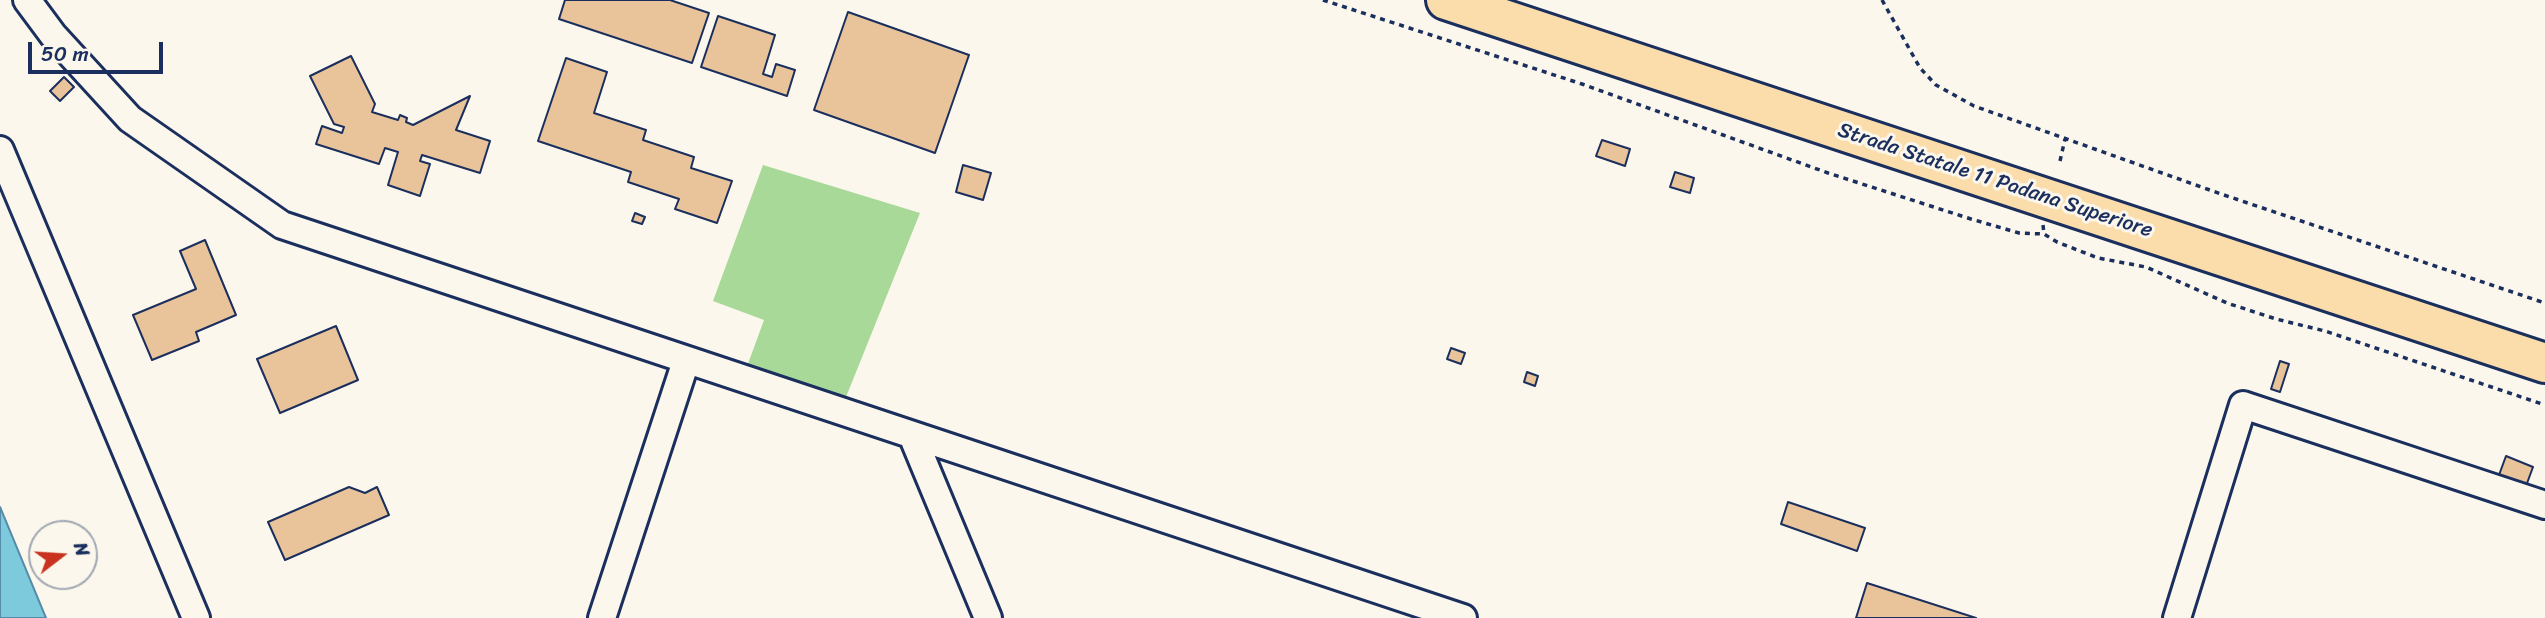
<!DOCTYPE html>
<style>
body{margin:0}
#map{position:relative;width:2545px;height:618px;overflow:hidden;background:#fbf7ec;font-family:Sriracha,sans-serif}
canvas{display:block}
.north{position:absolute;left:28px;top:520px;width:70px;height:70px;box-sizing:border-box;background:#fbf7ec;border:2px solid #a1a7b3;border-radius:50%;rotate:73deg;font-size:19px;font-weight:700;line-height:28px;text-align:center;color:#1b2f5e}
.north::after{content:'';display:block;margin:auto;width:24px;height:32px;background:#c8321e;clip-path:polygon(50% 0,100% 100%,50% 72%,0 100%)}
.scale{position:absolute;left:28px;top:42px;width:135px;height:32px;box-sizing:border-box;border:4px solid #1b2f5e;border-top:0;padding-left:9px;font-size:21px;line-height:24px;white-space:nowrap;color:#1b2f5e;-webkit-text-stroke:5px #fbf7ec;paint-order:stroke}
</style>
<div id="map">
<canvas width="2545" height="618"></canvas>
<div class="north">N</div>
<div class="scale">50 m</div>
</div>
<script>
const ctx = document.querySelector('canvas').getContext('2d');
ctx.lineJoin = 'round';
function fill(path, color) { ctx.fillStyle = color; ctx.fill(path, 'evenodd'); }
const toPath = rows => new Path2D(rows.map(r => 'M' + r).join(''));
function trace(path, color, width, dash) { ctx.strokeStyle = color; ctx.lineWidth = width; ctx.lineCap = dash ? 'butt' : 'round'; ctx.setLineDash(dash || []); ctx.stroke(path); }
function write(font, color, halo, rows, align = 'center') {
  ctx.font = font + ' Sriracha,sans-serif'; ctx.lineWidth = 6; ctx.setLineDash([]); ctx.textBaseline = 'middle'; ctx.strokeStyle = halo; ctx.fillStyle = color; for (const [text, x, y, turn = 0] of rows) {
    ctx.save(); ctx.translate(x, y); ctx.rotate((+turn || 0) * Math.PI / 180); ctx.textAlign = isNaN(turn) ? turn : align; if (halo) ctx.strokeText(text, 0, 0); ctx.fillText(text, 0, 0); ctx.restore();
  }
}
fill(toPath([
 [763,165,920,213,844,402,745,372,764,320,713,301]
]), '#a9d999');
const water = toPath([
 [0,507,46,618,0,618,0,507]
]);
fill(water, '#7ecadd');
trace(water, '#568caa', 2);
const building = toPath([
 [565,0,670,0,709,13,692,63,559,19,565,0],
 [848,12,969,55,935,153,814,110,848,12],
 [718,16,775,35,763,74,772,77,776,64,795,70,787,96,701,67,718,16],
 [351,56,375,104,372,112,398,120,400,115,407,118,406,122,413,125,470,96,456,130,490,141,480,173,422,155,420,161,430,164,420,196,388,185,398,152,385,148,379,164,316,144,322,126,342,133,344,127,334,124,310,76,351,56],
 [566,58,607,72,594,113,646,130,643,140,694,157,691,168,732,181,717,223,675,209,679,199,628,182,631,172,538,141,566,58],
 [64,77,74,87,60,101,50,91,64,77],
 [1602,140,1630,149,1625,166,1596,156,1602,140],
 [963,165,991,173,983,200,956,192,963,165],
 [1675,172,1694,178,1690,193,1670,187,1675,172],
 [635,213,645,217,642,224,632,221,635,213],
 [205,240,236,315,196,332,199,341,152,360,133,315,196,289,180,251,205,240],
 [336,326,358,380,280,413,257,359,336,326],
 [1451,348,1465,353,1461,364,1447,359,1451,348],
 [2280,361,2289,364,2280,392,2271,389,2280,361],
 [1527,372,1538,376,1535,386,1524,382,1527,372],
 [2506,456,2533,467,2526,486,2499,475,2506,456],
 [349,487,365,493,377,487,389,515,285,560,268,522,349,487],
 [1788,502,1865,528,1857,551,1781,524,1788,502],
 [1867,583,1976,618,1856,618,1867,583]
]);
fill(building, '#e9c49a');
trace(building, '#1b2f5e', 2);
const minor = toPath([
 [27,0,53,35,130,119,282,225,1463,618],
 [0,150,196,618],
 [912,435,988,618],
 [602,618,686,361],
 [2177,618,2243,405,2545,505]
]);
const highway = toPath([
 [1446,0,2545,363]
]);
trace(minor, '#1b2f5e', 32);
trace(highway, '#1b2f5e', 44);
trace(toPath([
 [1323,0,1582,84,1828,173,1971,219,2019,233,2044,234],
 [1882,0,1920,68,1936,85,1974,106,2221,194,2545,303],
 [2060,161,2065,139],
 [2043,225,2044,234,2057,242,2098,258,2146,267,2227,303,2276,319,2325,331,2545,405]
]), '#1b2f5e', 3.5, [5, 5]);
trace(minor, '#fbf7ec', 26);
trace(highway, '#fbddab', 38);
write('21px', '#1b2f5e', '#fbf7ec', [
 ["Strada Statale 11 Padana Superiore",1995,181,18]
]);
</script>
